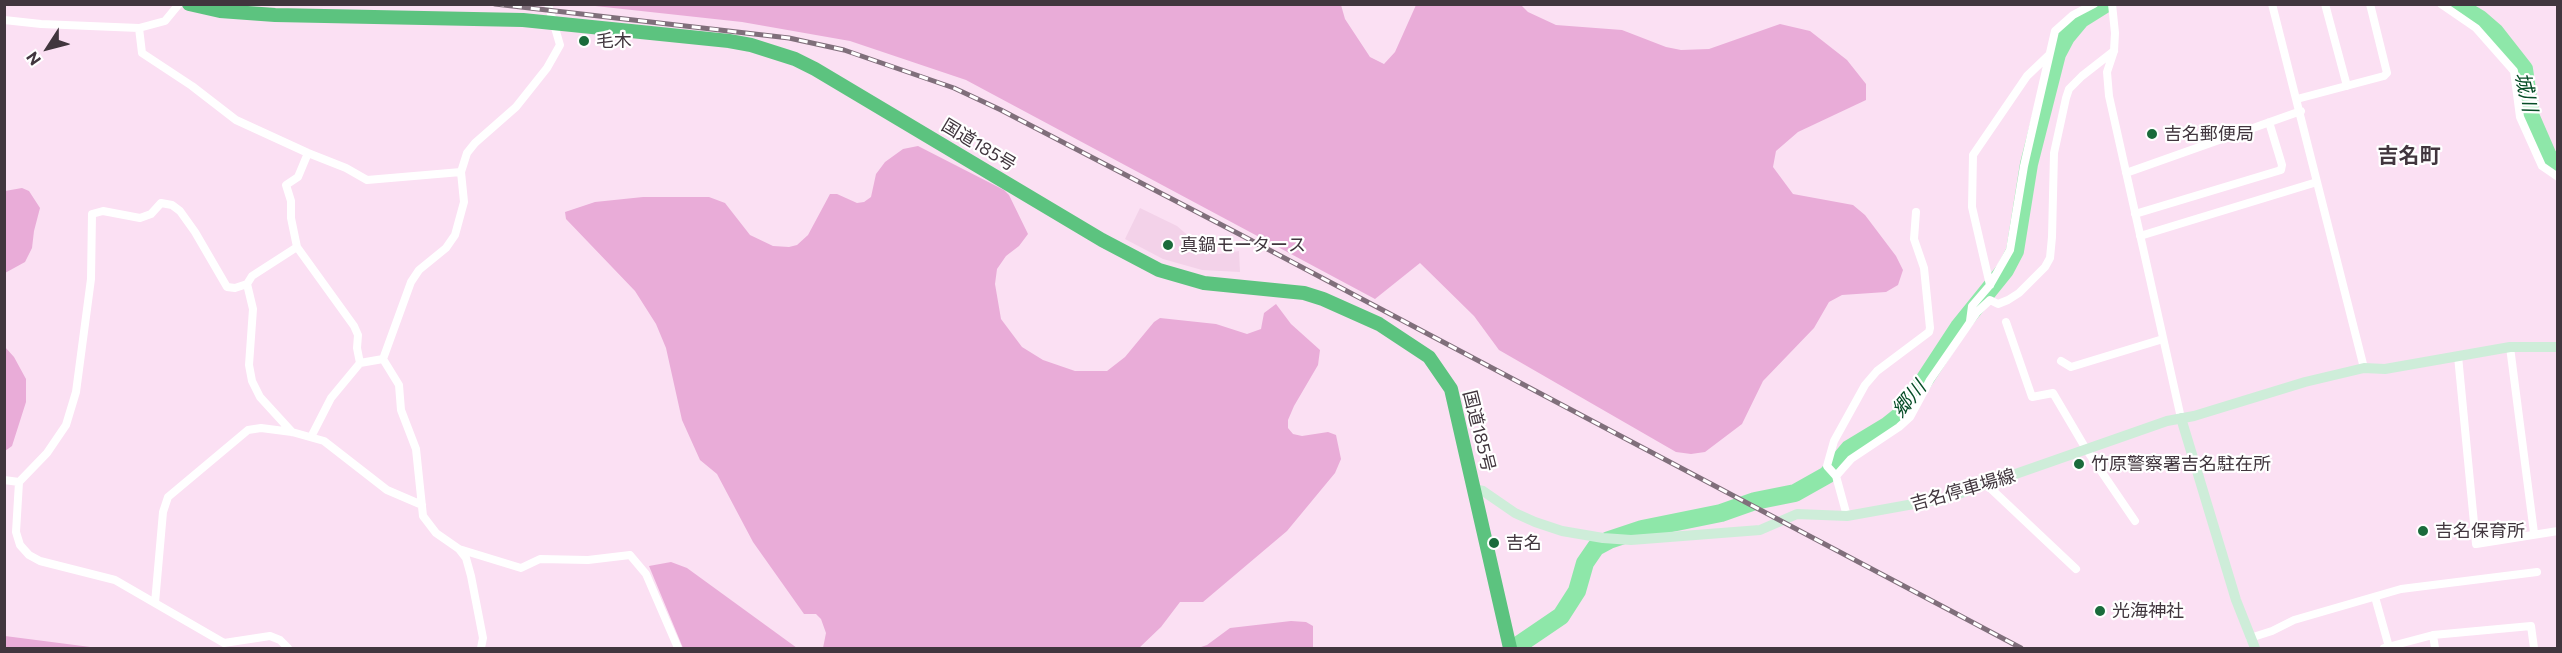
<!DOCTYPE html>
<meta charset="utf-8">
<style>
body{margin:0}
#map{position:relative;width:2562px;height:653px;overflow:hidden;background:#fbe0f3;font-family:Commissioner,sans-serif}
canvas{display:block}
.frame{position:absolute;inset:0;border:6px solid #41363e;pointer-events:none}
.north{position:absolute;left:18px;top:18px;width:60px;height:60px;-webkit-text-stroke:4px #fff;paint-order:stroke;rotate:234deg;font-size:16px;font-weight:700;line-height:24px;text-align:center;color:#41363e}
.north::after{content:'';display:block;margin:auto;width:21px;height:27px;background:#41363e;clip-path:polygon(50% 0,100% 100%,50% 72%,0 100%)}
</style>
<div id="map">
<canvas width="2562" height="653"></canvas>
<div class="frame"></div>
<div class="north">N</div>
</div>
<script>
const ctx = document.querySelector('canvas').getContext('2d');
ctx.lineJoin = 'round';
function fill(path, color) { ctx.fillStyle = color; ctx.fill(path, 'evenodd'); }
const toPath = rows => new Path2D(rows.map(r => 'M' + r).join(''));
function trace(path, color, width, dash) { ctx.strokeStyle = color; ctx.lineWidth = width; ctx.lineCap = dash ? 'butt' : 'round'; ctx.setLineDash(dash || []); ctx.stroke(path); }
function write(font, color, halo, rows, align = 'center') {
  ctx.font = font + ' Commissioner,"Noto Sans JP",sans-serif'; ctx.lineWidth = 4.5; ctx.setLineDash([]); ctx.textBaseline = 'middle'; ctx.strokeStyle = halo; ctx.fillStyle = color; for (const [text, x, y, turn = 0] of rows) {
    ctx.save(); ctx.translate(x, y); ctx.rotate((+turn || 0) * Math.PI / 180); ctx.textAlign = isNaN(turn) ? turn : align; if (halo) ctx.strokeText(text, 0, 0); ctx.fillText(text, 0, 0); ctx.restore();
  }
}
fill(toPath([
 [1140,208,1177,226,1207,252,1219,254,1239,251,1240,272,1202,270,1163,259,1125,239]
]), '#f3d2e9');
fill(toPath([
 [586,5,1341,5,1345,19,1370,57,1384,64,1395,52,1416,5,1521,5,1528,12,1556,25,1622,30,1666,47,1681,50,1709,49,1780,24,1810,31,1847,60,1866,84,1866,100,1798,132,1776,151,1773,167,1793,194,1853,205,1865,215,1896,256,1903,270,1898,285,1886,292,1842,295,1829,302,1814,328,1763,381,1742,424,1705,452,1691,454,1676,452,1499,350,1474,316,1420,263,1375,299,966,80,850,41,742,22],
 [918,146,1004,190,1009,195,1028,234,1019,246,1006,256,997,269,995,284,1001,319,1022,347,1043,360,1075,371,1107,371,1125,357,1154,322,1160,318,1216,324,1247,334,1261,329,1264,313,1276,304,1291,324,1320,350,1318,365,1294,406,1288,420,1288,428,1293,434,1302,436,1328,432,1336,435,1341,459,1335,473,1287,531,1203,602,1180,602,1161,627,1139,648,823,648,826,633,821,619,816,614,804,614,753,542,717,474,700,460,682,420,666,348,656,324,635,291,566,219,565,212,595,202,643,197,709,197,725,203,750,235,773,246,789,247,797,245,808,235,830,194,837,194,857,203,864,202,871,197,876,174,885,162,903,149],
 [22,188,29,191,40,208,34,231,32,248,25,262,5,273,5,191],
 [5,347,14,357,26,379,26,402,12,446,5,451],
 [671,562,687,568,797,648,683,648,649,566],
 [1291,621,1306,622,1313,626,1313,648,1198,648,1207,645,1230,628],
 [4,636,5,636,98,648,5,648]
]), '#e9acd8');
trace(toPath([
 [2455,4,2480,19,2495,32,2524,69,2531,117,2548,156,2558,166],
 [1514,648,1561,616,1577,591,1585,563,1596,547,1609,540,1642,529,1721,513,1755,501,1795,493,1827,475,1849,449,1887,426,1902,414,1959,327,2005,270,2015,251,2029,164,2057,54,2066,37,2081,19,2105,4]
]), '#8ee7a9', 18);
trace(toPath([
 [2112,4,2115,33,2114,51,2107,72,2109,96,2181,418],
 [2272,4,2364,368],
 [2325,4,2347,86],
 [2441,4,2476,28,2514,71,2520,117,2542,166,2558,177],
 [4,20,41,24,139,28,165,21,179,4],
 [139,28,142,53,192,86,236,120,308,153,346,168,367,180,461,172],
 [2297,99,2384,76,2387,73,2370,4],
 [308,153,298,177,286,185,291,201,291,218,297,247,354,326,358,335,357,348,360,363],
 [2126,173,2301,111],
 [2135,214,2281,170,2282,165,2269,122],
 [2140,236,2317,182],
 [247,284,253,309,249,365,252,381,260,397,292,432],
 [1990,285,1972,207,1973,155,2027,76,2049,55],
 [1970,321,1972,306,1990,285,2010,250,2024,166,2055,31,2073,15,2094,4],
 [2006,322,2032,397,2053,393,2086,449,2135,521],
 [2510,347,2534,533],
 [2458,356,2476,544,2558,531],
 [383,359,399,385,401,410,416,449,423,516,436,533,459,549,521,568,540,559,588,560,630,555,646,574,678,648],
 [383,359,411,282,419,270,446,248,455,235,464,202,461,172,467,153,475,143,516,107,547,68,560,45,548,4],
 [2061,361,2071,367,2163,339],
 [311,437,331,398,360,363,383,359],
 [1836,476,1851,459,1899,427,1910,417,1930,380,1977,312,1990,300,1998,304,2008,300,2019,293,2045,267,2050,258,2052,237,2054,153,2066,98,2069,89,2082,76,2114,51],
 [4,480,19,482],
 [1988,486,2076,569],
 [1847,516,1836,476,1827,466,1834,441,1865,385,1877,371,1929,332,1930,328,1924,268,1914,239,1916,212],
 [459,549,466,558,471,576,483,638,481,648],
 [2375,597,2389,647],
 [155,603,163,512,168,497,248,430,261,428,292,432,324,441,387,490,422,505],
 [2433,635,2435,648],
 [2250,638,2272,631,2294,620,2401,589,2537,572],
 [288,648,280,640,270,636,224,643,115,580,40,561,29,555,20,545,16,532,19,482,47,453,66,425,76,392,91,279,92,214,103,211,140,218,151,214,161,203,172,205,180,211,195,232,227,287,235,288,247,284,252,276,297,247],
 [2384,648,2433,635,2531,626,2534,648]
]), '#fff', 8);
trace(toPath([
 [2181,418,2236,600,2255,648],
 [1474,489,1483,491,1515,513,1535,522,1562,531,1603,538,1631,540,1760,530,1797,514,1847,516,1947,498,2167,421,2194,416,2305,382,2364,368,2385,369,2510,347,2558,347]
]), '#ceedd9', 10);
trace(toPath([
 [189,4,220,11,275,15,523,20,729,41,751,45,795,59,815,69,1102,240,1159,270,1204,283,1304,293,1323,299,1379,324,1429,357,1451,389,1510,648]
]), '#5cc37f', 14);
const rail = toPath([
 [495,4,789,38,844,50,954,88,1001,110,1241,235,2021,648]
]);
trace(rail, '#806f7b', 5);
trace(rail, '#fff', 3, [9]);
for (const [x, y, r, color] of [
 [584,41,6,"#1a6b3b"],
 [2152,134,6,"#1a6b3b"],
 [1168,245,6,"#1a6b3b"],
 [2079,464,6,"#1a6b3b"],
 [2423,531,6,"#1a6b3b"],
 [1494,543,6,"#1a6b3b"],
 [2100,611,6,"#1a6b3b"]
]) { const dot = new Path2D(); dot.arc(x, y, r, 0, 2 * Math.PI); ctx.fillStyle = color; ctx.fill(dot); trace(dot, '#fff', 2); }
write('18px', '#41363e', '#fff', [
 ["毛木",596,41],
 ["吉名郵便局",2164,134],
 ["真鍋モータース",1180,245],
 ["竹原警察署吉名駐在所",2091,464],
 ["吉名保育所",2435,531],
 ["吉名",1506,543],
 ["光海神社",2112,611]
], 'left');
write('18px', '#41363e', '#fff', [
 ["国道185号",979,145,31],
 ["国道185号",1479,431,76],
 ["吉名停車場線",1963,490,-16]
]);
write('italic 20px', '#064d27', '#fff', [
 ["城川",2526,92,77],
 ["郷川",1909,399,-50]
]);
write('bold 21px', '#41363e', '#fff', [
 ["吉名町",2409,156]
]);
</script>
